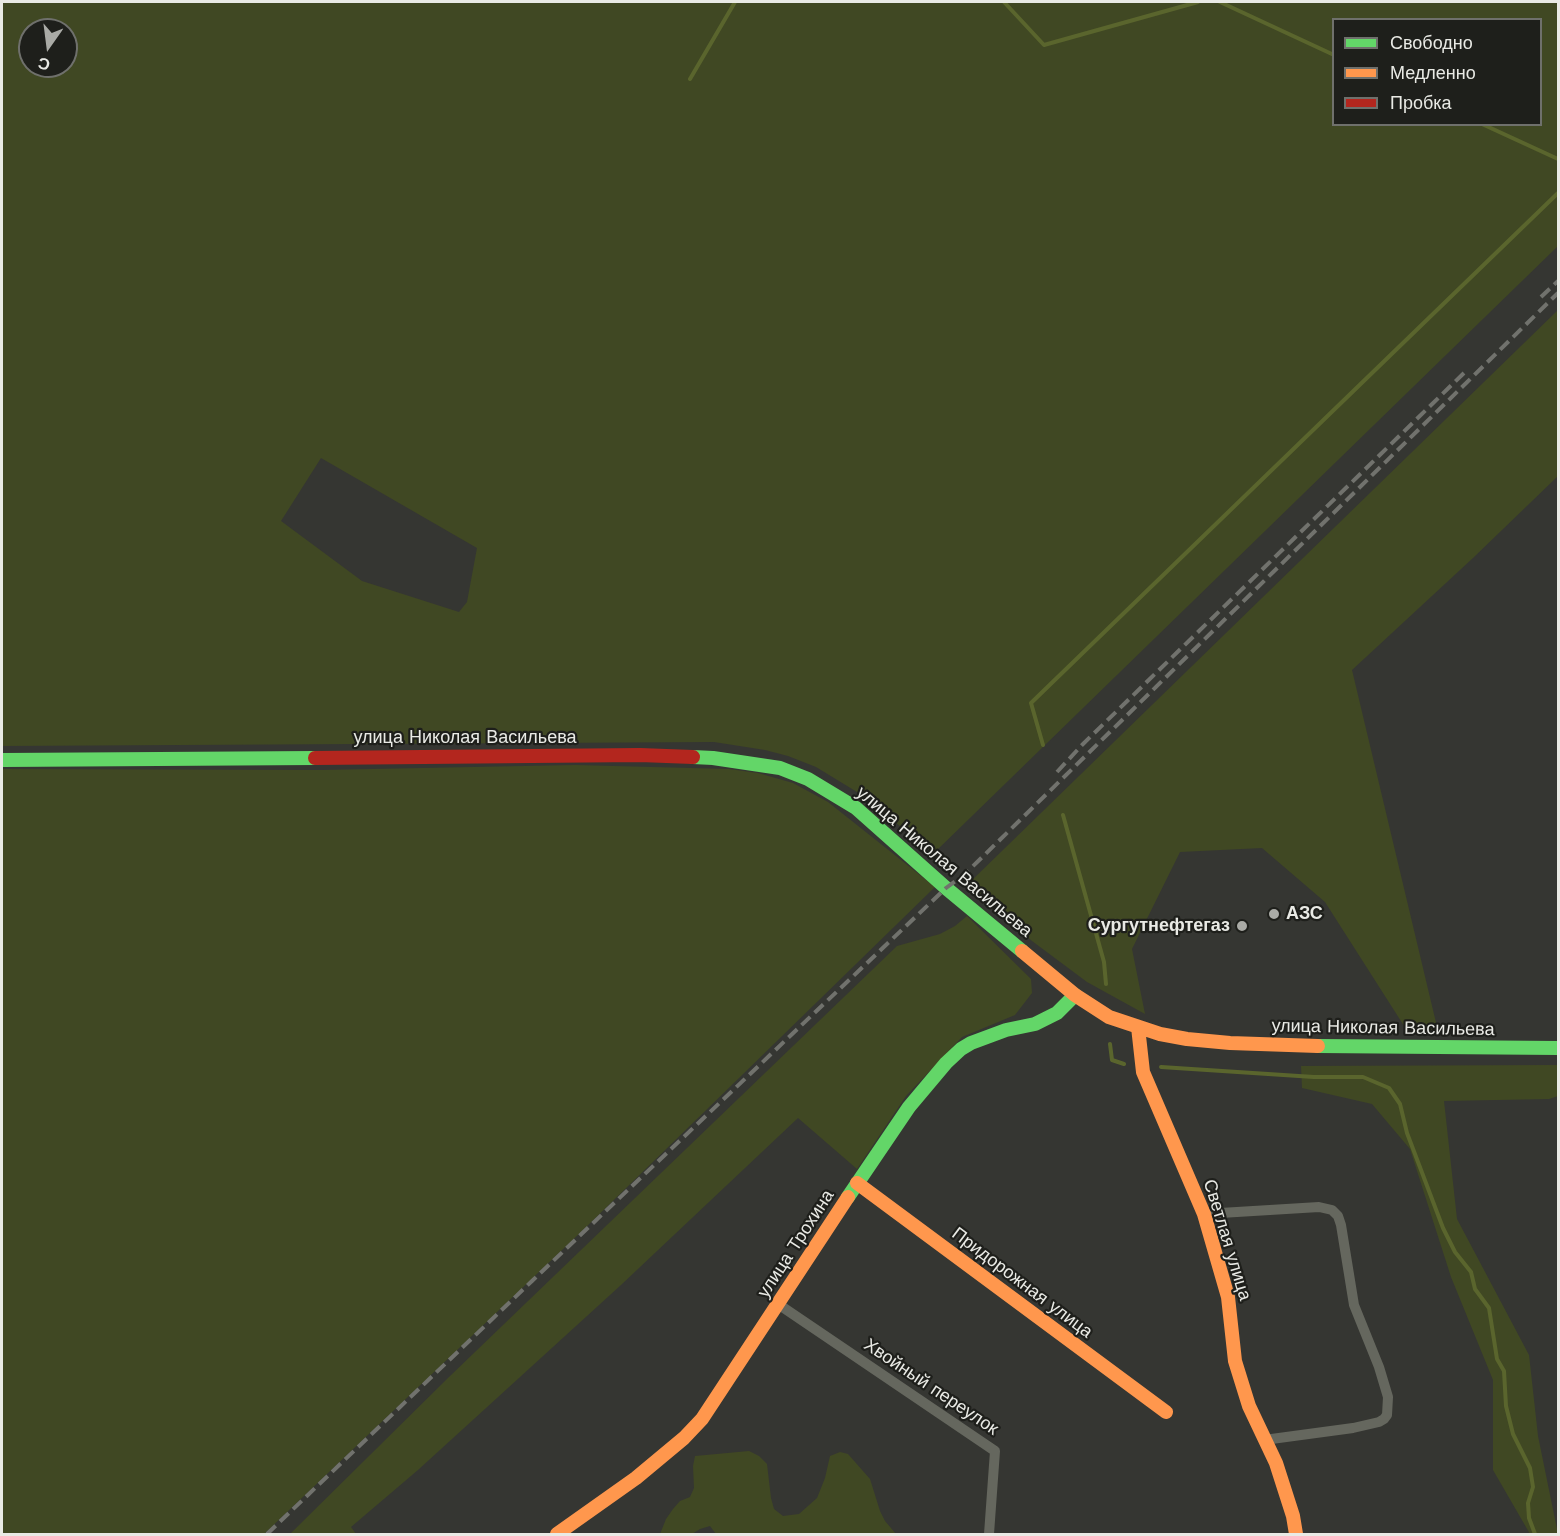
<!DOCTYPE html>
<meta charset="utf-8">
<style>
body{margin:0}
#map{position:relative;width:1560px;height:1536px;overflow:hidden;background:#353632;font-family:"Work Sans",sans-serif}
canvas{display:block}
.frame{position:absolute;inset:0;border:3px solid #e9eae5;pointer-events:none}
.legend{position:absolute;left:1332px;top:18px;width:210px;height:108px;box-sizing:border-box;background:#1e1f1b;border:2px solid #6f706c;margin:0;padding:8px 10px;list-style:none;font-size:18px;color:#e9eae5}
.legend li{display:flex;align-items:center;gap:12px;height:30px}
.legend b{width:30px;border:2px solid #6f706c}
.north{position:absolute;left:18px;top:18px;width:60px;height:60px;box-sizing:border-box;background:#1e1f1b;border:2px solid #6f706c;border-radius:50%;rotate:194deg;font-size:16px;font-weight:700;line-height:24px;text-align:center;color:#e9eae5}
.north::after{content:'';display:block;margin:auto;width:21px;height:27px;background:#aaaba6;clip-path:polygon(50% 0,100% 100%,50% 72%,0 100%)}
</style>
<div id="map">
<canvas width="1560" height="1536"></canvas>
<div class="frame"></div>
<ul class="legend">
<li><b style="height:8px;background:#63d668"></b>Свободно</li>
<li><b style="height:8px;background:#ff974d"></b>Медленно</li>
<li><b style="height:8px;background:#b3261e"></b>Пробка</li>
</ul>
<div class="north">С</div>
</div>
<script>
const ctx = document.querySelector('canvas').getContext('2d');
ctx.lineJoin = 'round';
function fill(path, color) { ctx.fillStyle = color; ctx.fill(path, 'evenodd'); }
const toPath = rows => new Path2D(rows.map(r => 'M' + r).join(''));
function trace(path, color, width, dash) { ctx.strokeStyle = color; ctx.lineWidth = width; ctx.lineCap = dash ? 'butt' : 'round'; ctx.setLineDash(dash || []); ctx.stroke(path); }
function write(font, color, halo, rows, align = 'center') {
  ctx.font = font + ' "Work Sans",sans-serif'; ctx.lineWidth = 4.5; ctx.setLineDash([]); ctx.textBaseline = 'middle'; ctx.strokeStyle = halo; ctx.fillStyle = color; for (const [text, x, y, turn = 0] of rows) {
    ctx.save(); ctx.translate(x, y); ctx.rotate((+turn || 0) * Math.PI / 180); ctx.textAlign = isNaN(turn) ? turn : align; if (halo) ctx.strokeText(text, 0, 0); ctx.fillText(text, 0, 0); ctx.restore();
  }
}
fill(toPath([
 [2,2,1558,2,1558,246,934,853,857,792,816,767,788,756,765,750,714,742,2,746],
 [1334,20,1540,20,1540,124,1334,124],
 [30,30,66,30,66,66,30,66],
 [321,458,477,548,467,602,459,612,362,581,281,521],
 [1558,310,1558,476,1473,558,1352,670,1438,1031,1406,1029,1325,902,1262,848,1180,852,1132,949,1145,1014,1087,982,1032,941,968,884],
 [575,765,729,769,758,773,793,783,828,802,935,887,582,1231,264,1534,2,1534,2,769,321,770],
 [967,916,1031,979,1032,993,1015,1015,962,1037,906,1096,857,1169,798,1118,621,1285,418,1470,351,1527,356,1534,290,1534,449,1377,897,946,940,934,955,926],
 [1558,1065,1558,1096,1549,1099,1444,1101,1457,1219,1529,1355,1538,1436,1558,1534,1530,1534,1493,1470,1493,1380,1451,1277,1410,1149,1372,1104,1302,1088,1301,1066],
 [749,1451,759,1456,767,1464,771,1498,774,1509,783,1516,799,1514,817,1498,825,1478,830,1456,840,1452,848,1454,870,1479,880,1511,885,1521,896,1534,716,1534,710,1526,700,1529,692,1534,660,1534,666,1519,673,1509,680,1501,690,1497,694,1488,693,1466,695,1456]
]), '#404823');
trace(toPath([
 [1004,2,1044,45,1198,2],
 [1220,2,1334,55],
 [690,79,735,2],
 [1482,124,1558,159],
 [1043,745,1031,703,1558,193],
 [1063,815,1104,962,1106,984],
 [1110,1044,1112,1060,1124,1064],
 [1161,1067,1314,1077,1363,1077,1389,1088,1400,1104,1407,1133,1443,1228,1455,1252,1471,1272,1475,1289,1489,1308,1497,1359,1504,1371,1506,1406,1513,1434,1530,1468,1533,1487,1528,1503,1529,1518,1535,1534]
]), '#5a652d', 4);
trace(toPath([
 [1204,1214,1319,1207,1332,1210,1338,1216,1341,1225,1354,1305,1379,1367,1388,1397,1387,1415,1384,1419,1379,1422,1353,1428,1264,1440],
 [778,1304,995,1451,989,1534]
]), '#65675e', 10);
trace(toPath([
 [693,757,713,758,780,768,808,779,856,808,946,888,1022,951],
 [2,760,315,758],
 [1318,1046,1558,1048],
 [848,1197,909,1107,946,1063,961,1049,971,1043,1006,1030,1035,1024,1057,1013,1075,995]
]), '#63d668', 14);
trace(toPath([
 [1022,951,1075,995,1109,1017,1160,1034,1187,1039,1230,1043,1318,1046],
 [1138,1027,1143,1072,1204,1214,1228,1297,1235,1361,1249,1406,1276,1463,1293,1516,1296,1534],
 [857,1183,1166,1412],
 [557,1534,636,1478,684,1438,702,1419,848,1197]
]), '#ff974d', 14);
trace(toPath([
 [315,758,640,755,693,757]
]), '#b3261e', 14);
trace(toPath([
 [1541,297,1558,281],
 [1057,772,1082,745,1466,371],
 [267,1534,532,1281,946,888,965,874,1558,293]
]), '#71726d', 4, [12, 6]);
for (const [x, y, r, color] of [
 [1274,914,6,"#aaaba6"],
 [1242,926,6,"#aaaba6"]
]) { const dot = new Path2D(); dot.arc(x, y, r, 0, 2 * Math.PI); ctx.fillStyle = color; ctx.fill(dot); trace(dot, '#1e1f1b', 2); }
write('18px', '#e9eae5', '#1e1f1b', [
 ["улица Николая Васильева",465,738],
 ["улица Николая Васильева",944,862,40],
 ["улица Николая Васильева",1383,1028,1],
 ["Светлая улица",1227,1240,73],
 ["улица Трохина",796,1244,-57],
 ["Придорожная улица",1022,1283,37],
 ["Хвойный переулок",931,1387,34]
]);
write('bold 18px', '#e9eae5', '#1e1f1b', [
 ["АЗС",1286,914],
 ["Сургутнефтегаз",1230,926,"right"]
], 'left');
</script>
